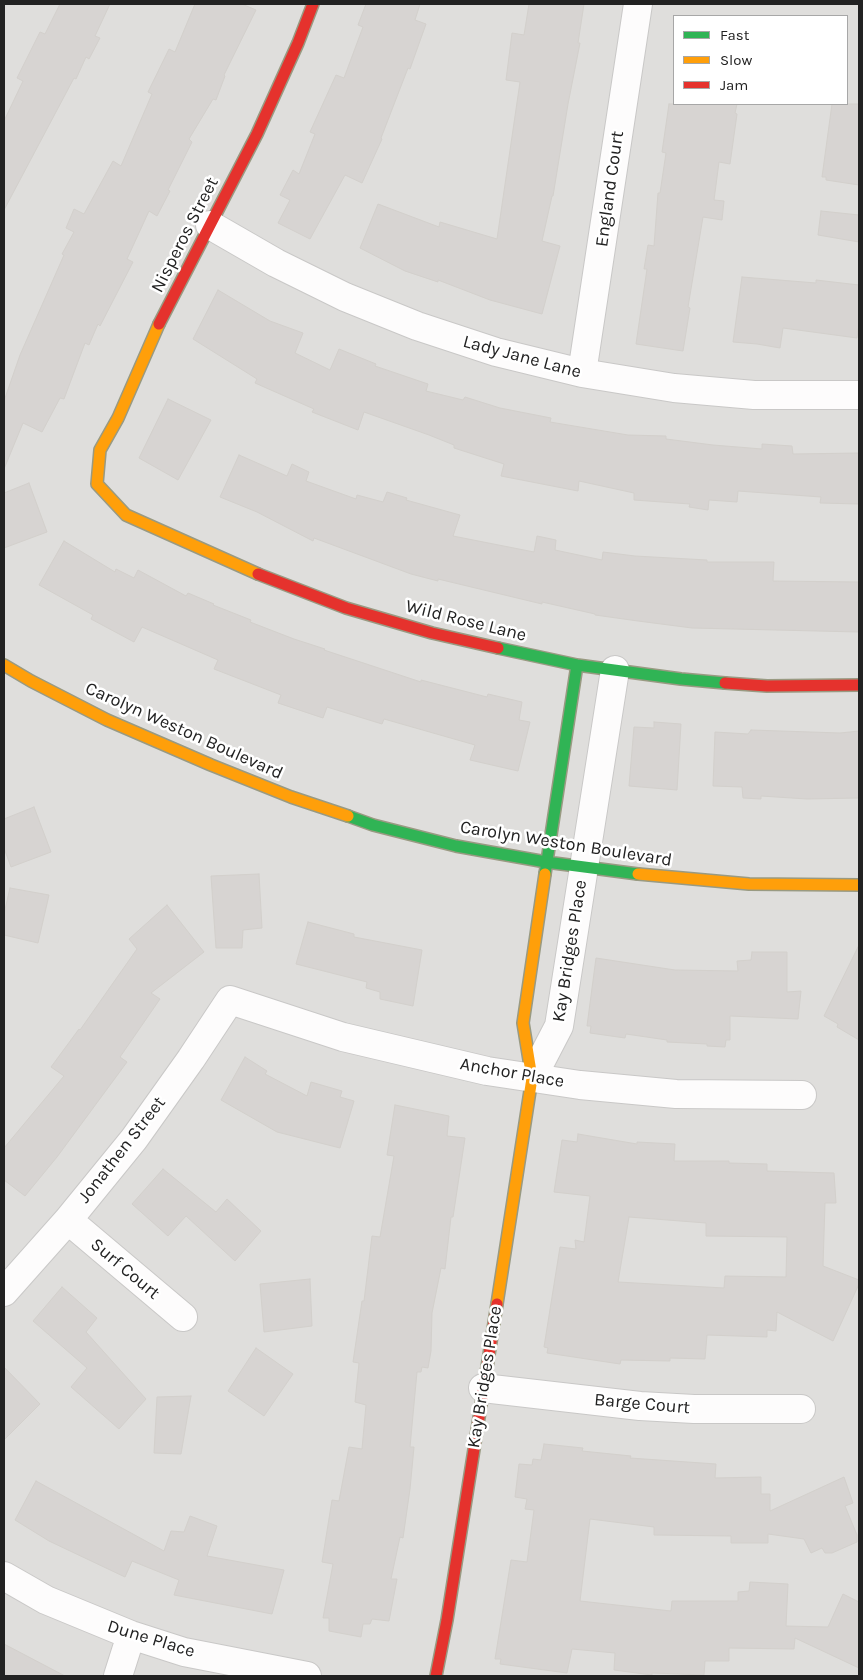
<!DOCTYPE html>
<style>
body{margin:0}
#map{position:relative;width:863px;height:1680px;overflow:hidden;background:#f0eeeb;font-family:Karla,sans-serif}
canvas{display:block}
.frame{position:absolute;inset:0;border:5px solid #222;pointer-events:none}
.legend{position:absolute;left:673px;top:15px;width:175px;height:90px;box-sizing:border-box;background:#fff;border:1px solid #a7a7a7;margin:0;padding:6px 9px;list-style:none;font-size:15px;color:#222}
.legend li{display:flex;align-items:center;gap:10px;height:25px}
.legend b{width:25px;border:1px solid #a7a7a7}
</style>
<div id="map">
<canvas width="863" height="1680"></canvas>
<div class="frame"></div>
<ul class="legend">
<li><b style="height:6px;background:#30b455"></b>Fast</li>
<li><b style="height:6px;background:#ff9f0a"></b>Slow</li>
<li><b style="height:6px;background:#e5322d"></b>Jam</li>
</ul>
</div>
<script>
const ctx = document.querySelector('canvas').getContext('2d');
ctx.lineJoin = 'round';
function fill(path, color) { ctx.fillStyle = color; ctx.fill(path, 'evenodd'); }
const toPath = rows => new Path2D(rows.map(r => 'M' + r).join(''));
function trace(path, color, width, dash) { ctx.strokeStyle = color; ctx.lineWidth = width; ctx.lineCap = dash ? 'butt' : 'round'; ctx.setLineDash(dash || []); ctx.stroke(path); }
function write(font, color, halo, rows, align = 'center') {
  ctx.font = font + ' Karla,sans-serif'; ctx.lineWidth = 5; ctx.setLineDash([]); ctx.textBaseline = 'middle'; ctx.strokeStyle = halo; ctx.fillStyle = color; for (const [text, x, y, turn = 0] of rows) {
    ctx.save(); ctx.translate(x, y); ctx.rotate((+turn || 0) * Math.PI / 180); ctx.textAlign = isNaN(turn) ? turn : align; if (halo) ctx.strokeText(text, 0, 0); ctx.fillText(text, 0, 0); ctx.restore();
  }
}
fill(toPath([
 [4,4,859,4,859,1676,4,1676],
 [674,16,847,16,847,104,674,104]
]), '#dfdedc');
const building = toPath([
 [60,4,110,4,95,36,100,38,89,59,86,57,76,79,74,78,4,210,4,121,23,81,17,78,40,32,45,34,60,4],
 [195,4,242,4,256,10,224,75,225,76,216,100,213,99,189,139,192,142,168,190,170,191,157,216,149,211,127,259,133,262,100,326,98,324,89,345,85,343,64,399,60,398,42,432,23,423,4,469,4,401,20,355,64,255,62,254,74,232,66,228,74,209,84,214,113,161,121,166,152,94,148,92,169,49,175,52,195,4],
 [366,4,420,4,415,20,426,24,410,69,408,68,381,138,382,139,362,183,345,175,310,239,278,223,290,200,280,195,293,170,299,174,315,134,310,132,336,75,344,78,363,27,358,25,366,4],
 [529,4,584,4,578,43,580,43,568,104,553,196,552,196,542,241,560,246,542,314,490,300,438,280,438,282,405,271,360,248,378,204,439,227,440,222,497,239,520,82,506,80,512,33,524,35,529,4],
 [669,104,737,104,735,113,737,114,730,164,719,162,714,200,724,201,722,220,703,217,688,307,690,308,683,351,636,344,647,269,644,269,648,245,654,246,658,193,660,193,666,153,662,152,669,104],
 [832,104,859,104,859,185,826,180,826,177,822,177,832,104],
 [821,211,859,215,859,242,818,235,821,211],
 [742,277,816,283,816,280,859,285,859,324,857,338,783,328,780,348,757,344,733,342,742,277],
 [218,290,270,321,303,333,295,353,330,370,339,349,376,364,375,366,428,384,426,391,463,400,465,397,500,408,551,418,550,422,628,435,666,436,666,439,713,445,762,449,762,444,792,446,793,454,859,453,859,504,820,503,821,497,738,491,737,502,709,500,708,510,689,507,690,504,634,500,634,493,579,481,578,491,501,476,504,464,454,448,454,445,429,435,364,412,358,430,312,412,314,409,255,383,257,379,193,339,218,290],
 [168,399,211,420,178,480,139,458,168,399],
 [239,455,287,476,292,464,309,472,306,481,356,499,357,495,383,502,387,492,407,498,406,500,460,515,453,536,534,552,537,536,556,540,555,550,602,560,603,552,635,556,707,560,707,562,774,562,773,581,859,582,859,632,692,628,638,621,595,615,595,614,542,602,542,604,438,579,438,581,411,574,314,538,313,541,257,512,220,497,239,455],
 [29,483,47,532,4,548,4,493,29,483],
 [64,541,115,572,116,569,134,578,138,570,186,596,188,593,214,604,213,605,251,620,250,622,294,639,325,649,324,650,421,682,421,680,487,697,488,694,522,702,519,720,530,722,518,771,470,760,475,745,384,719,382,724,327,707,323,718,278,703,281,695,214,669,218,660,142,627,134,642,91,619,93,615,39,585,64,541],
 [654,722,681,724,677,790,629,786,634,727,654,728,654,722],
 [751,730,840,733,859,731,859,798,807,799,761,796,761,799,743,798,742,787,713,786,715,732,748,734,751,730],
 [34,807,51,852,11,867,4,848,4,819,34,807],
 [259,874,262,928,243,930,242,948,216,948,211,876,259,874],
 [10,888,49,895,38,943,4,935,4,914,10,888],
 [167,905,204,952,151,993,160,999,120,1057,127,1062,57,1157,25,1196,4,1180,4,1148,64,1076,51,1067,79,1029,80,1030,137,949,129,939,167,905],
 [308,922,354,934,354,937,422,950,413,1006,380,999,380,992,366,988,367,982,296,964,308,922],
 [859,945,859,1040,837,1027,838,1024,824,1016,859,945],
 [752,952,787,952,787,992,801,991,798,1019,730,1016,730,1040,726,1040,725,1047,707,1046,707,1044,667,1042,667,1040,626,1034,625,1038,590,1033,591,1026,587,1026,596,958,675,970,738,971,737,961,751,960,752,952],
 [245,1057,267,1071,265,1074,307,1096,311,1082,342,1091,340,1097,354,1101,340,1148,277,1132,221,1100,245,1057],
 [395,1105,449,1116,447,1136,465,1138,453,1217,451,1217,445,1269,441,1268,432,1313,431,1351,428,1368,422,1367,421,1372,417,1372,410,1447,414,1447,410,1489,403,1538,400,1537,391,1579,397,1579,389,1621,372,1619,370,1624,363,1624,361,1637,329,1631,329,1618,323,1618,333,1564,322,1562,332,1500,339,1501,349,1447,362,1449,366,1405,355,1402,359,1363,353,1362,362,1301,364,1301,372,1236,380,1237,394,1156,387,1155,395,1105],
 [578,1134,637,1144,637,1142,675,1144,674,1161,729,1161,729,1163,767,1164,767,1171,834,1173,836,1203,825,1203,823,1266,859,1280,859,1284,833,1341,777,1312,776,1331,767,1330,767,1337,707,1335,705,1359,670,1358,670,1361,621,1360,620,1364,547,1353,548,1348,544,1347,560,1247,576,1249,575,1240,584,1242,590,1196,554,1192,562,1140,577,1142,578,1134],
 [629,1217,706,1223,706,1236,787,1237,786,1277,725,1276,724,1288,618,1282,629,1217],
 [163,1169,216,1212,227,1199,261,1231,235,1261,186,1216,168,1236,132,1204,163,1169],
 [310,1279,312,1326,264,1332,260,1284,310,1279],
 [62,1287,97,1318,86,1332,146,1399,119,1429,71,1387,87,1368,33,1321,62,1287],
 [256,1348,293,1374,264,1416,228,1391,256,1348],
 [4,1367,40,1404,4,1440,4,1367],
 [191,1396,181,1454,154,1453,157,1397,191,1396],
 [544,1444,583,1448,582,1451,631,1456,630,1458,716,1464,715,1478,761,1477,761,1494,770,1494,770,1511,844,1477,853,1503,845,1506,857,1535,857,1542,832,1553,825,1553,822,1548,811,1553,804,1539,768,1534,768,1543,731,1543,731,1536,654,1535,654,1527,590,1519,580,1601,671,1611,672,1601,738,1601,738,1592,749,1591,750,1582,788,1584,786,1626,828,1627,843,1594,859,1602,859,1668,795,1638,794,1649,729,1648,729,1661,705,1661,704,1675,652,1673,652,1675,614,1670,615,1653,572,1649,567,1673,500,1664,501,1659,495,1659,511,1560,527,1562,534,1510,525,1509,527,1499,515,1497,519,1464,532,1465,533,1459,541,1460,544,1444],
 [36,1481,164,1551,171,1531,184,1532,190,1516,217,1526,207,1556,284,1570,272,1614,174,1595,179,1580,132,1561,125,1577,49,1541,15,1520,36,1481],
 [4,1644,65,1676,4,1676,4,1644]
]);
fill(building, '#d7d4d2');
trace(building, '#d3d0cc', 1);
const street = toPath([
 [210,225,276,263,345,297,417,326,496,352,582,373,674,388,754,395,859,395],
 [582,373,638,4],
 [532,1078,559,1026,615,670],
 [68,1220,183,1317],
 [4,1292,68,1220,134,1139,191,1059,230,1000,343,1037,487,1071,580,1085,676,1094,802,1095],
 [483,1388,640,1406,694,1409,801,1409],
 [4,1576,46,1600,131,1635,184,1652,307,1676],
 [118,1676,131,1635]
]);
const fast = toPath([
 [498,648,577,665,681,679,725,683],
 [348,816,373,825,456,846,546,862,638,874],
 [545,874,577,665]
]);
const slow = toPath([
 [159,324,118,418,100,450,97,484,126,515,258,574],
 [4,665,31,681,107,720,211,765,291,797,348,816],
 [638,874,749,884,859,885],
 [497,1304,532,1078,523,1023,545,874]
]);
const jam = toPath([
 [159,324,257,134,298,43,313,4],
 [258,574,346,608,432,633,498,648],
 [725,683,767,686,859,685],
 [436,1676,447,1620,497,1304]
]);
trace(street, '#c9c8c7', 30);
trace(fast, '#999a82', 14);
trace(slow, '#999a82', 14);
trace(jam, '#999a82', 14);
trace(street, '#fdfcfc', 28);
trace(fast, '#30b455', 11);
trace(slow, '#ff9f0a', 11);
trace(jam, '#e5322d', 11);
write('18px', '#222', '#fff', [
 ["England Court",610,189,-82],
 ["Nisperos Street",185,235,-63],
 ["Lady Jane Lane",522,357,15],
 ["Wild Rose Lane",466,621,14],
 ["Carolyn Weston Boulevard",184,731,24],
 ["Carolyn Weston Boulevard",566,844,9],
 ["Kay Bridges Place",570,951,-81],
 ["Anchor Place",512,1073,10],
 ["Jonathen Street",122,1150,-52],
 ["Surf Court",125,1269,40],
 ["Kay Bridges Place",485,1377,-81],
 ["Barge Court",642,1404,5],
 ["Dune Place",151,1639,17]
]);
</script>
